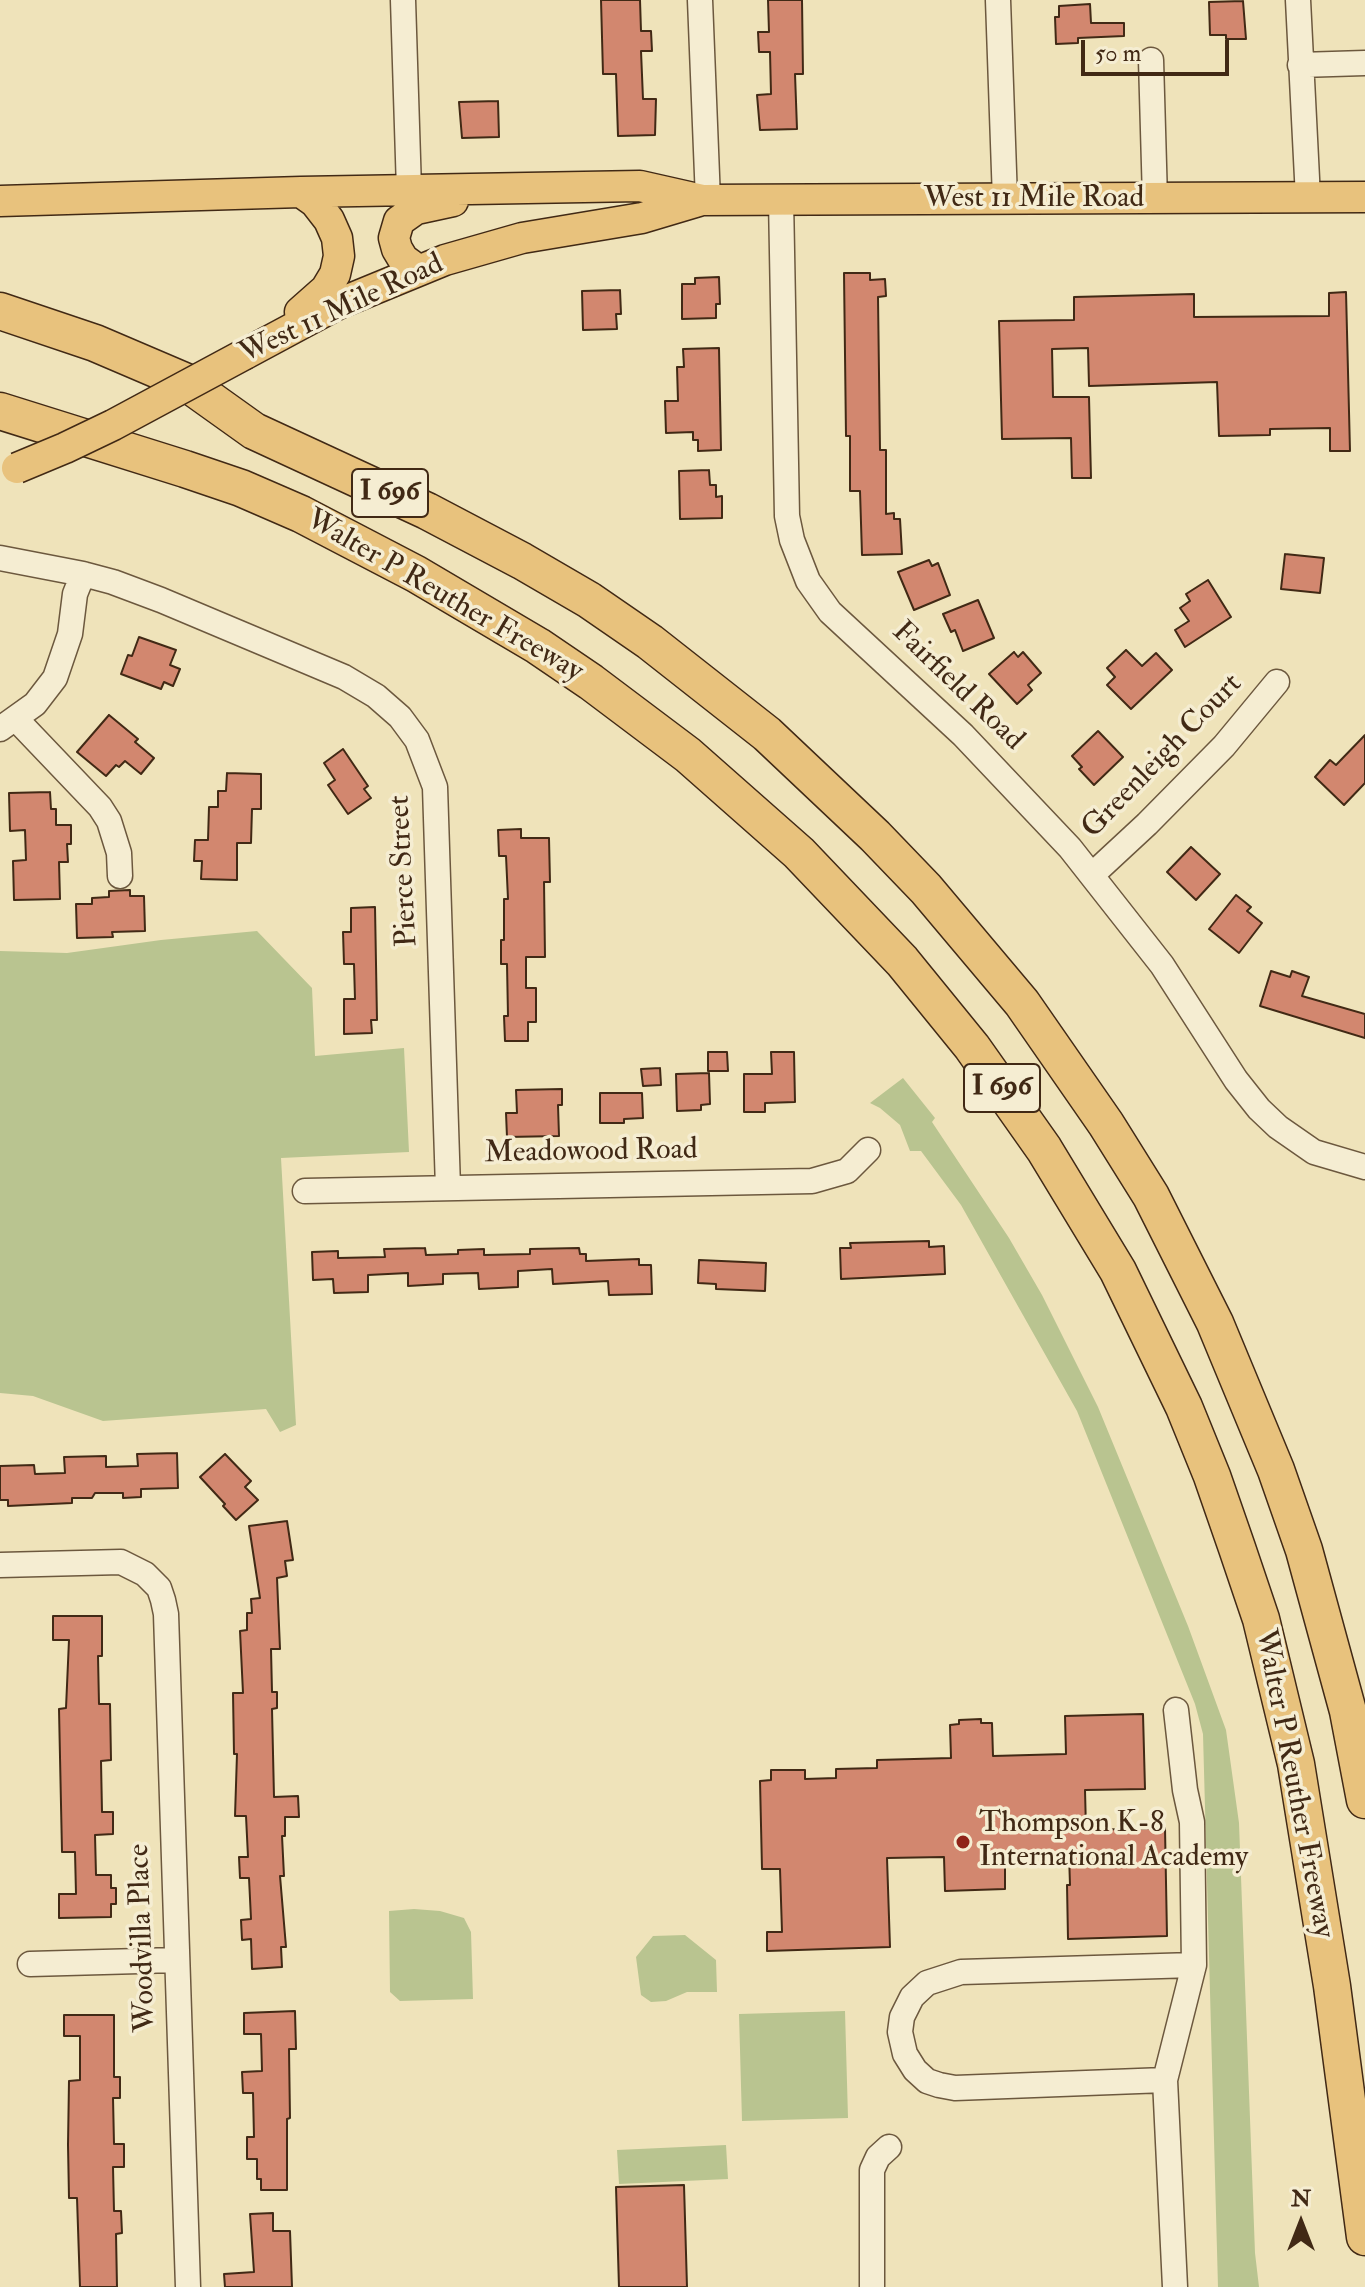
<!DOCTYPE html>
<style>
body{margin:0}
#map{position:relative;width:1365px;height:2287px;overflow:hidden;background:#efe3ba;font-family:"IM FELL Double Pica",serif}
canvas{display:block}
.north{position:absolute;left:1261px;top:2183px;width:80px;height:80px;-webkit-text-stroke:6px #f5edd2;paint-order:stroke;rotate:0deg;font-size:22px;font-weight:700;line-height:32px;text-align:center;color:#412915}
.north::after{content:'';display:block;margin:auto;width:28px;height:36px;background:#412915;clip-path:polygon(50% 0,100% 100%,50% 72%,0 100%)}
.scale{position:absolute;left:1081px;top:40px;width:148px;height:36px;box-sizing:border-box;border:4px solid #412915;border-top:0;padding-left:10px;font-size:24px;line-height:28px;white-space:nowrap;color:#412915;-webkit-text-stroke:6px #f5edd2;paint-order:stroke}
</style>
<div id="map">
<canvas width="1365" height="2287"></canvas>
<div class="north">N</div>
<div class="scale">50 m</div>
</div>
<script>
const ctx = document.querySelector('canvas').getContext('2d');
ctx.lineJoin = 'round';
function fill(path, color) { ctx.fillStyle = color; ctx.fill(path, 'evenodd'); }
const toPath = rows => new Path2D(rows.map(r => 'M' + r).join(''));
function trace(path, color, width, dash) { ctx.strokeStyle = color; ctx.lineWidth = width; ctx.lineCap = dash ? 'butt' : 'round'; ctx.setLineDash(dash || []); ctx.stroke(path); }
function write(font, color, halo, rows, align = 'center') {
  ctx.font = font + ' "IM FELL Double Pica",serif'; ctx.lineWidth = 7; ctx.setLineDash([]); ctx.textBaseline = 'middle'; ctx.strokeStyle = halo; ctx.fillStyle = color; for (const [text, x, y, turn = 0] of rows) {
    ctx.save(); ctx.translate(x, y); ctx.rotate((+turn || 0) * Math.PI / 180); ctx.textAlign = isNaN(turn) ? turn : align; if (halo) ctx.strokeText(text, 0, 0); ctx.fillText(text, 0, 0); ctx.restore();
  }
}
fill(toPath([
 [257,931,312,988,315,1056,404,1048,409,1152,281,1158,296,1425,280,1432,266,1409,103,1421,33,1396,0,1393,0,951,67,953,161,940],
 [903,1078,935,1118,932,1122,1009,1238,1042,1295,1098,1407,1188,1626,1226,1730,1239,1823,1255,2253,1259,2287,1218,2287,1203,1734,1195,1704,1077,1411,961,1205,921,1151,910,1151,900,1125,880,1108,870,1103],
 [414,1909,440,1911,464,1918,471,1932,473,1999,400,2001,390,1992,389,1911],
 [685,1935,716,1960,717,1992,687,1992,666,2001,651,2002,641,1995,636,1957,653,1936],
 [845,2011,848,2118,742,2121,739,2014],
 [726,2145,728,2179,619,2184,617,2150]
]), '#b9c490');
const building = toPath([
 [601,0,640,0,641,31,651,31,652,51,641,51,643,99,656,99,655,135,618,136,616,74,603,74,601,0],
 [768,0,802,0,803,74,795,74,797,129,760,130,757,95,771,94,770,52,759,52,758,32,769,32,768,0],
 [1243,1,1246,39,1226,39,1226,35,1210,35,1209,2,1243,1],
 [1090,4,1091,23,1124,23,1124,36,1078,38,1078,43,1056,44,1055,17,1059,17,1059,6,1090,4],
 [498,101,499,137,462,138,459,102,498,101],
 [844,273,870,273,870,280,885,279,886,296,878,297,880,450,886,450,886,514,894,513,894,519,900,519,902,554,862,555,860,491,850,491,850,436,846,436,844,273],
 [719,277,720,304,716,304,716,318,682,319,682,284,695,284,695,278,719,277],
 [620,290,621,314,616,314,617,329,583,330,582,291,620,290],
 [1346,292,1350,451,1330,451,1330,428,1270,429,1270,435,1219,436,1217,382,1089,386,1088,348,1052,349,1053,397,1089,397,1091,478,1072,478,1071,438,1002,439,999,321,1074,320,1074,297,1194,294,1194,317,1329,316,1329,293,1346,292],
 [719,348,721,450,698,451,698,440,693,440,693,432,666,433,665,401,678,401,677,367,684,367,683,349,719,348],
 [709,470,710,485,716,485,716,497,722,496,722,518,680,519,679,471,709,470],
 [1285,554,1324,558,1320,593,1281,589,1285,554],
 [929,560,932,566,938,563,950,595,914,610,898,572,929,560],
 [1208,580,1231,617,1185,647,1175,630,1189,621,1180,608,1190,601,1186,594,1208,580],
 [978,600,994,638,963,651,955,630,951,632,943,614,978,600],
 [139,637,176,650,170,665,180,669,173,686,164,682,161,689,121,674,128,655,132,656,139,637],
 [1126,650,1142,666,1156,653,1172,670,1131,709,1107,685,1115,677,1107,668,1126,650],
 [1014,652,1018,657,1023,652,1041,673,1028,685,1032,690,1017,704,989,674,1014,652],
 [109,715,138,739,135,742,154,758,141,774,125,761,119,767,116,765,106,776,77,752,109,715],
 [1098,731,1123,757,1094,785,1079,769,1082,767,1072,756,1098,731],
 [1365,735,1365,783,1344,805,1315,777,1330,760,1336,765,1365,735],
 [343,749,368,786,364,789,371,798,348,814,328,785,335,780,324,763,343,749],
 [227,773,261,774,261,809,252,809,251,843,237,843,237,880,201,879,202,861,194,861,195,840,208,840,209,807,218,807,218,791,226,791,227,773],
 [50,792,51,809,56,809,56,825,71,825,71,844,67,844,68,862,59,862,60,899,14,900,13,861,26,860,25,830,10,831,9,793,50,792],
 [521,829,521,838,549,838,550,882,544,882,545,957,526,957,526,988,536,988,536,1022,528,1022,528,1041,505,1041,504,1016,508,1016,507,964,501,964,501,940,504,940,504,899,508,899,506,856,499,856,498,830,521,829],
 [1191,847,1220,874,1196,900,1167,872,1191,847],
 [130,890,130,896,144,896,145,931,112,932,113,937,77,938,76,904,92,904,92,898,109,897,109,891,130,890],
 [1236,895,1251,907,1247,911,1262,923,1239,953,1209,929,1236,895],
 [375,907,377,1020,371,1020,372,1033,344,1034,344,999,355,999,354,964,344,964,343,932,351,932,351,908,375,907],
 [1271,971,1290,977,1292,971,1309,977,1302,996,1365,1014,1365,1038,1260,1006,1271,971],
 [708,1052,727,1052,728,1071,708,1071,708,1052],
 [771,1052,794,1052,795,1102,765,1103,765,1112,744,1112,744,1074,772,1074,771,1052],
 [660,1068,661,1085,643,1086,641,1069,660,1068],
 [709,1073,710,1104,701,1105,701,1110,677,1111,676,1074,709,1073],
 [562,1089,562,1105,558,1105,559,1136,507,1137,506,1113,517,1113,516,1090,562,1089],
 [600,1093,642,1093,643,1118,624,1119,624,1123,600,1123,600,1093],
 [929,1241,929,1247,944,1246,945,1274,841,1279,840,1248,851,1248,850,1243,929,1241],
 [425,1248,426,1255,458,1254,458,1250,484,1249,484,1255,530,1254,530,1249,579,1248,580,1254,586,1254,586,1261,639,1259,639,1265,651,1265,652,1294,609,1295,608,1281,553,1284,552,1269,518,1271,518,1287,479,1289,478,1273,443,1274,443,1284,408,1286,408,1273,368,1275,368,1292,334,1293,333,1279,313,1280,312,1252,338,1251,338,1258,385,1257,384,1249,425,1248],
 [699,1260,766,1263,765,1291,716,1289,716,1284,698,1283,699,1260],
 [177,1453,178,1488,141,1489,141,1497,123,1498,123,1493,95,1493,92,1498,72,1498,72,1503,8,1506,8,1500,0,1500,0,1466,34,1465,35,1474,65,1473,64,1457,106,1456,106,1467,138,1466,137,1454,177,1453],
 [225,1454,251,1481,245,1487,258,1500,236,1520,223,1506,225,1504,200,1477,225,1454],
 [287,1521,293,1560,285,1561,287,1576,277,1578,280,1649,271,1649,272,1692,277,1692,277,1708,272,1709,274,1797,298,1796,299,1817,285,1817,285,1836,282,1836,284,1876,280,1876,286,1947,281,1947,282,1967,252,1969,251,1939,242,1940,241,1920,251,1919,249,1878,240,1878,239,1857,248,1857,246,1816,235,1816,237,1754,234,1754,233,1693,243,1693,240,1631,247,1630,247,1613,252,1613,251,1599,260,1598,249,1526,287,1521],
 [53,1616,102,1616,102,1656,98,1656,99,1704,110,1704,111,1760,101,1761,102,1812,113,1812,113,1834,95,1835,96,1875,111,1875,111,1888,116,1888,116,1904,111,1904,111,1917,59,1918,59,1894,76,1894,75,1852,62,1852,59,1709,66,1708,69,1640,53,1640,53,1616],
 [1143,1714,1145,1789,1085,1790,1086,1830,1165,1828,1167,1936,1068,1939,1067,1885,1070,1885,1069,1854,1005,1855,1005,1889,945,1891,944,1857,887,1858,890,1947,767,1951,767,1932,782,1932,780,1869,762,1869,760,1781,771,1780,771,1770,805,1770,805,1779,836,1778,836,1769,877,1768,877,1760,951,1758,950,1725,959,1724,959,1720,981,1719,981,1723,992,1723,993,1756,1066,1754,1065,1716,1143,1714],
 [295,2011,296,2049,289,2049,290,2118,287,2119,287,2190,261,2190,261,2179,257,2179,257,2159,247,2159,247,2137,254,2137,253,2093,243,2093,242,2072,262,2071,261,2034,244,2034,244,2013,295,2011],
 [64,2015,114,2015,114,2077,120,2077,120,2098,113,2098,114,2144,124,2144,124,2167,113,2167,114,2211,121,2211,122,2233,116,2234,117,2287,80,2287,77,2198,69,2198,68,2145,69,2081,80,2080,80,2036,64,2036,64,2015],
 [684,2185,687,2287,619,2287,616,2187,684,2185],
 [273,2213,273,2231,290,2231,292,2287,225,2287,224,2274,254,2272,250,2214,273,2213]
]);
fill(building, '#d2876f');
trace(building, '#412915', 2);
const minor = toPath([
 [403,0,409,190],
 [700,0,708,200],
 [998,0,1005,200],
 [1298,0,1308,198],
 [1151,60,1155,200],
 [1300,65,1365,63],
 [781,199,787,516,792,540,808,581,830,612,963,735,1070,848,1162,965,1236,1080,1259,1109,1278,1127,1314,1152,1365,1167],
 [0,558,83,574,113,582,161,600,344,677,376,696,400,717,417,740,435,787,448,1188],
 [16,719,100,807,109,821,119,853,120,876],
 [0,729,35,704,55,678,70,634,75,594,83,574],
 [1092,875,1147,824,1224,746,1277,682],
 [305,1191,812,1181,847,1171,868,1150],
 [0,1565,121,1562,145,1574,159,1588,163,1600,166,1614,188,2287],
 [30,1964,176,1960],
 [1165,2080,955,2088,939,2085,927,2081,915,2070,905,2054,900,2032,902,2017,912,1997,927,1983,961,1972,1194,1965],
 [872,2287,872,2170,878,2157,889,2147],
 [1175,2287,1165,2080,1194,1965,1192,1822,1185,1790,1176,1710]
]);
const major = toPath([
 [0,201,301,192,640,186,702,200,1365,197],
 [418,270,403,259,397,249,394,238,399,221,416,209,453,201],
 [300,312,326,289,335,274,339,256,337,238,329,220,315,202,301,192],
 [245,354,338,304,445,260,522,238,642,218,699,201]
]);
const highway = toPath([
 [0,311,95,343,184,381,254,431,427,511,522,561,589,600,650,642,767,734,875,836,926,889,1022,1003,1106,1124,1151,1196,1215,1323,1276,1470,1304,1550,1348,1711,1365,1800],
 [0,411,185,469,241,488,301,514,416,574,538,646,591,682,688,755,799,853,902,961,972,1047,1044,1149,1118,1271,1184,1407,1212,1476,1237,1548,1261,1619,1296,1764,1332,1986,1365,2237]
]);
trace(minor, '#6c583e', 27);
trace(major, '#412915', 33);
trace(highway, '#412915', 39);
trace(minor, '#f5edd2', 24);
trace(major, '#e8c27d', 30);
trace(highway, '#e8c27d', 36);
const majorBridge = toPath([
 [17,468,65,448,113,425,245,354]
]);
trace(majorBridge, '#412915', 33, []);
trace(majorBridge, '#e8c27d', 30);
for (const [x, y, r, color] of [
 [963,1842,8,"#8f2418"]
]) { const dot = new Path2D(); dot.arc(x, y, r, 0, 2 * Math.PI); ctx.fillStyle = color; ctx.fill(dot); trace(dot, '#f5edd2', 3); }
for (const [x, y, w] of [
 [390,493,76],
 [1002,1088,76]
]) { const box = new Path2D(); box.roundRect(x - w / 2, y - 24, w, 48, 6); ctx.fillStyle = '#f5edd2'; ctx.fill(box); trace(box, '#412915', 2); }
write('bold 28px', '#412915', null, [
 ["I 696",390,493],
 ["I 696",1002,1088]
]);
write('30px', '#412915', '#f5edd2', [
 ["West 11 Mile Road",1034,200],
 ["West 11 Mile Road",342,310,-25],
 ["Walter P Reuther Freeway",444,597,30],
 ["Fairfield Road",957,687,44],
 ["Greenleigh Court",1163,757,-46],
 ["Pierce Street",405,871,-93],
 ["Meadowood Road",591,1153,-1],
 ["Walter P Reuther Freeway",1293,1784,79],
 ["Woodvilla Place",144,1938,-92]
]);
write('30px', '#412915', '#f5edd2', [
 ["Thompson K-8",979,1825],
 ["International Academy",979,1859]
], 'left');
</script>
